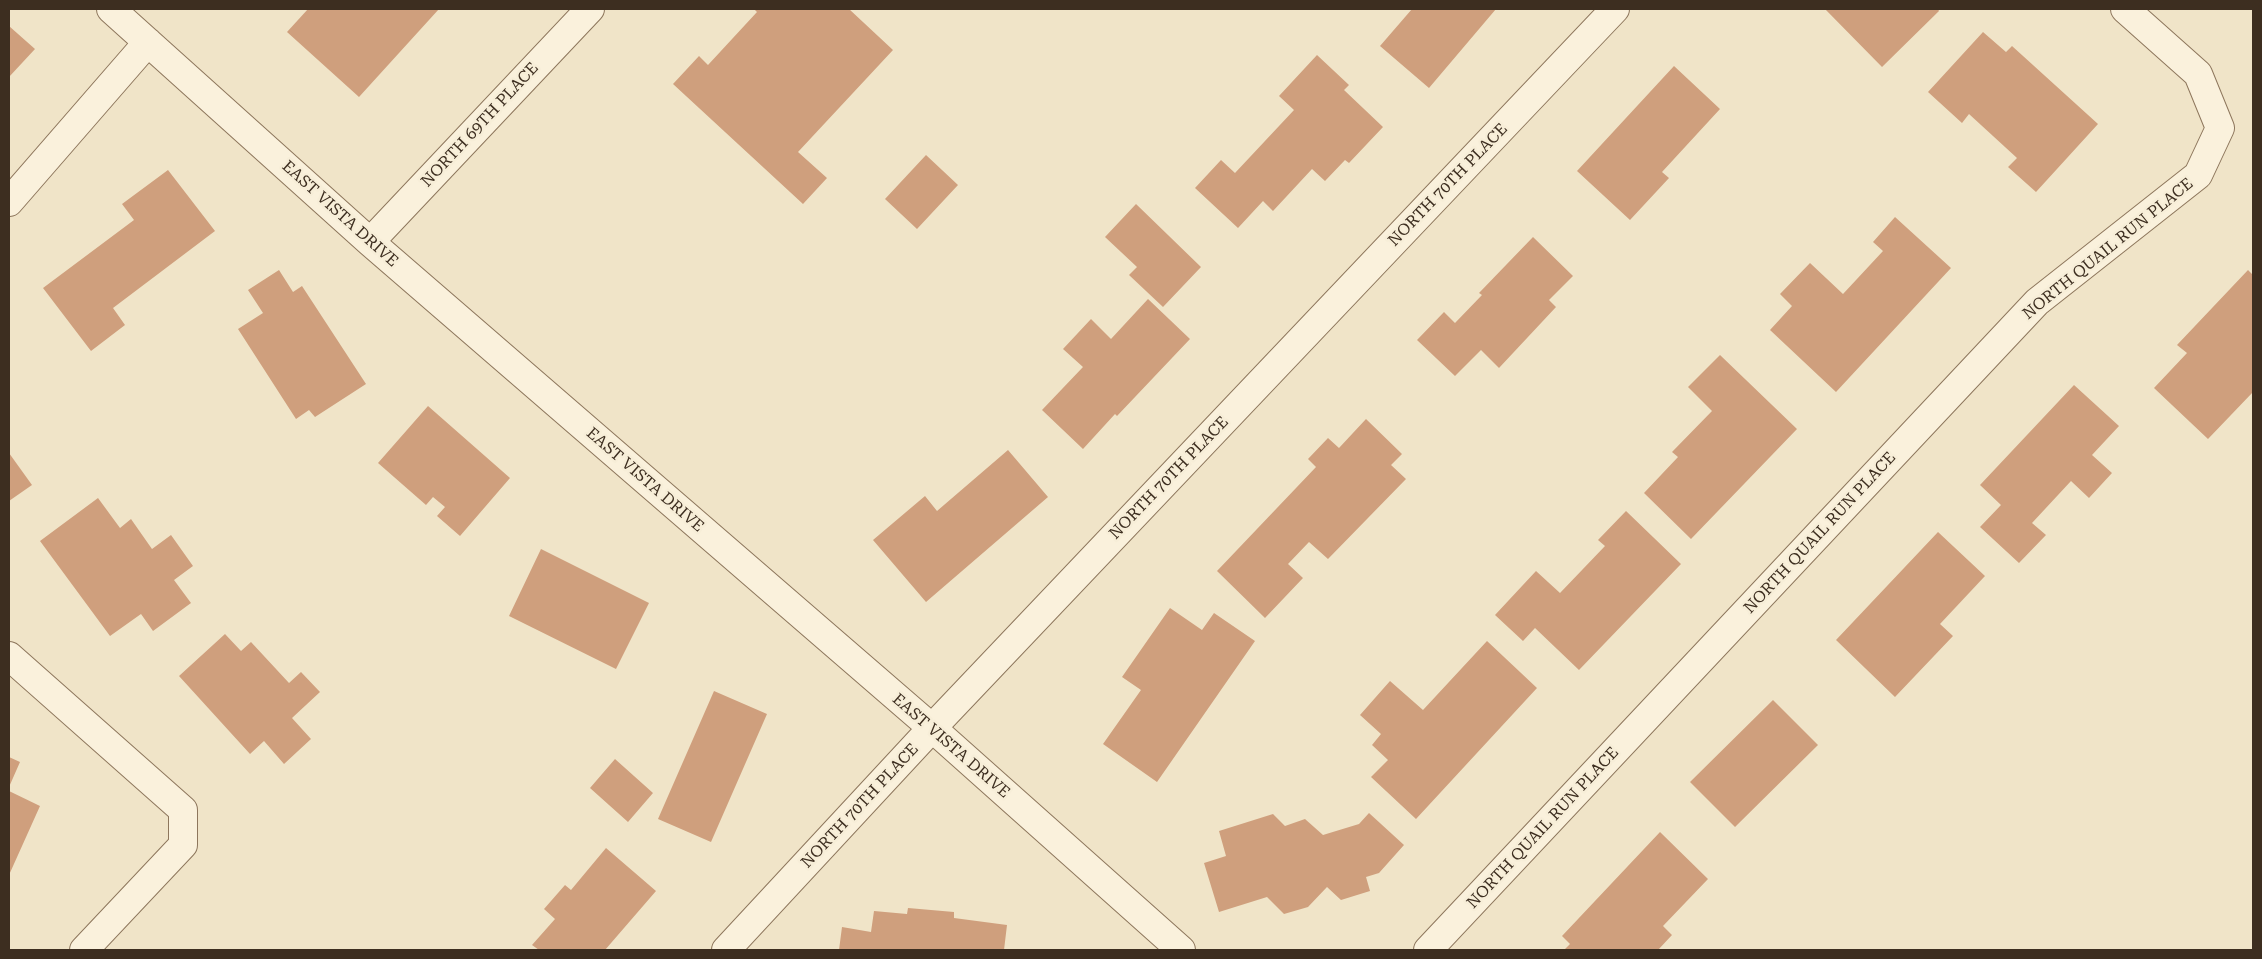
<!DOCTYPE html>
<style>
body{margin:0}
#map{position:relative;width:2262px;height:959px;overflow:hidden;background:#f0e4c8;font-family:"Roboto Serif",serif}
canvas{display:block}
.frame{position:absolute;inset:0;border:10px solid #3d2e20;pointer-events:none}
</style>
<div id="map">
<canvas width="2262" height="959"></canvas>
<div class="frame"></div>
</div>
<script>
const ctx = document.querySelector('canvas').getContext('2d');
ctx.lineJoin = 'round';
function fill(path, color) { ctx.fillStyle = color; ctx.fill(path, 'evenodd'); }
const toPath = rows => new Path2D(rows.map(r => 'M' + r).join(''));
function trace(path, color, width, dash) { ctx.strokeStyle = color; ctx.lineWidth = width; ctx.lineCap = dash ? 'butt' : 'round'; ctx.setLineDash(dash || []); ctx.stroke(path); }
function write(font, color, halo, rows, align = 'center') {
  ctx.font = font + ' "Roboto Serif",serif'; ctx.lineWidth = 5; ctx.setLineDash([]); ctx.textBaseline = 'middle'; ctx.strokeStyle = halo; ctx.fillStyle = color; for (const [text, x, y, turn = 0] of rows) {
    ctx.save(); ctx.translate(x, y); ctx.rotate((+turn || 0) * Math.PI / 180); ctx.textAlign = isNaN(turn) ? turn : align; if (halo) ctx.strokeText(text, 0, 0); ctx.fillText(text, 0, 0); ctx.restore();
  }
}
fill(toPath([
 [308,9,439,9,359,97,287,32],
 [754,9,849,9,893,50,798,152,827,178,803,204,673,84,699,56,708,65,757,12],
 [1412,9,1496,9,1429,88,1380,46],
 [1825,9,1938,9,1939,11,1882,67],
 [9,26,35,49,9,77],
 [1983,32,2006,52,2012,46,2098,124,2036,192,2008,167,2017,158,1969,114,1962,123,1928,92],
 [1317,55,1349,85,1344,90,1383,127,1349,163,1345,160,1325,181,1312,169,1273,211,1263,201,1238,228,1195,188,1221,160,1235,173,1294,110,1279,96],
 [1674,66,1720,109,1662,172,1669,178,1630,220,1577,171],
 [926,155,958,185,917,229,885,199],
 [168,170,215,231,113,308,125,325,91,351,43,288,134,220,122,204],
 [1136,204,1201,267,1163,307,1129,275,1137,267,1105,237],
 [1895,217,1951,268,1836,392,1770,330,1792,306,1780,294,1810,263,1843,294,1883,251,1873,242],
 [1533,237,1573,276,1549,300,1556,307,1499,368,1481,350,1455,376,1417,340,1444,312,1455,323,1482,295,1479,293],
 [279,270,293,292,302,286,366,384,315,417,309,410,296,419,238,329,263,313,248,290],
 [2248,270,2253,275,2253,392,2208,439,2154,388,2187,353,2177,345],
 [1148,299,1190,339,1117,416,1115,414,1083,449,1042,410,1083,367,1063,349,1091,319,1111,339],
 [1720,355,1797,429,1691,539,1644,493,1678,457,1672,452,1712,411,1688,387],
 [2074,385,2119,426,2092,455,2112,473,2089,498,2071,481,2032,523,2046,535,2019,563,1980,527,2001,505,1980,485],
 [428,406,510,478,460,536,437,516,445,507,433,497,426,505,378,463],
 [1366,419,1402,454,1391,465,1406,479,1328,559,1309,542,1288,564,1303,578,1265,618,1217,571,1316,467,1308,459,1328,438,1339,448],
 [1008,450,1048,497,926,602,873,540,925,496,937,511],
 [9,453,32,485,9,501],
 [98,498,120,528,131,519,152,549,171,535,193,566,174,580,191,603,153,631,141,614,110,636,40,541],
 [1626,511,1681,564,1579,670,1535,628,1523,641,1495,615,1536,571,1560,593,1605,546,1598,540],
 [1938,532,1985,576,1940,624,1953,636,1895,697,1836,640],
 [541,549,649,603,616,669,509,616],
 [1170,608,1202,630,1214,613,1255,641,1157,782,1103,744,1141,690,1122,677],
 [225,634,241,651,251,642,289,683,301,672,320,692,292,718,311,739,284,764,264,741,250,754,179,676],
 [1487,641,1537,688,1416,819,1371,777,1388,760,1372,745,1381,734,1360,715,1390,681,1423,710],
 [714,691,767,714,711,842,658,819],
 [1773,700,1818,745,1735,827,1690,782],
 [9,757,20,762,9,787],
 [615,759,653,793,628,822,590,788],
 [9,791,40,806,9,875],
 [1369,813,1404,845,1379,873,1366,877,1370,891,1341,900,1327,887,1308,907,1284,914,1267,897,1219,912,1204,863,1226,856,1219,831,1273,814,1285,826,1305,819,1323,835,1359,824],
 [1660,832,1708,879,1663,926,1672,935,1658,950,1564,950,1570,944,1562,936],
 [606,848,656,891,605,950,539,950,532,945,555,919,544,909,565,885,571,890],
 [908,908,954,912,954,918,1007,925,1004,950,839,950,842,927,871,932,874,911,907,914]
]), '#cf9f7d');
const minor = toPath([
 [111,9,370,242,932,728,1181,950],
 [9,202,148,42],
 [370,242,590,9],
 [9,656,183,810,183,845,84,950],
 [726,950,932,728,1615,9],
 [1428,950,2037,302,2198,175,2220,128,2198,74,2125,9]
]);
trace(minor, '#8d765c', 30);
trace(minor, '#faf1dc', 28);
write('16px', '#3d2e20', '#f7eed8', [
 ["NORTH 69TH PLACE",480,125,-47],
 ["NORTH 70TH PLACE",1448,185,-46],
 ["EAST VISTA DRIVE",340,214,42],
 ["NORTH QUAIL RUN PLACE",2108,249,-39],
 ["NORTH 70TH PLACE",1169,478,-46],
 ["EAST VISTA DRIVE",645,480,41],
 ["NORTH QUAIL RUN PLACE",1820,533,-47],
 ["EAST VISTA DRIVE",951,746,41],
 ["NORTH 70TH PLACE",860,806,-47],
 ["NORTH QUAIL RUN PLACE",1543,828,-47]
]);
</script>
